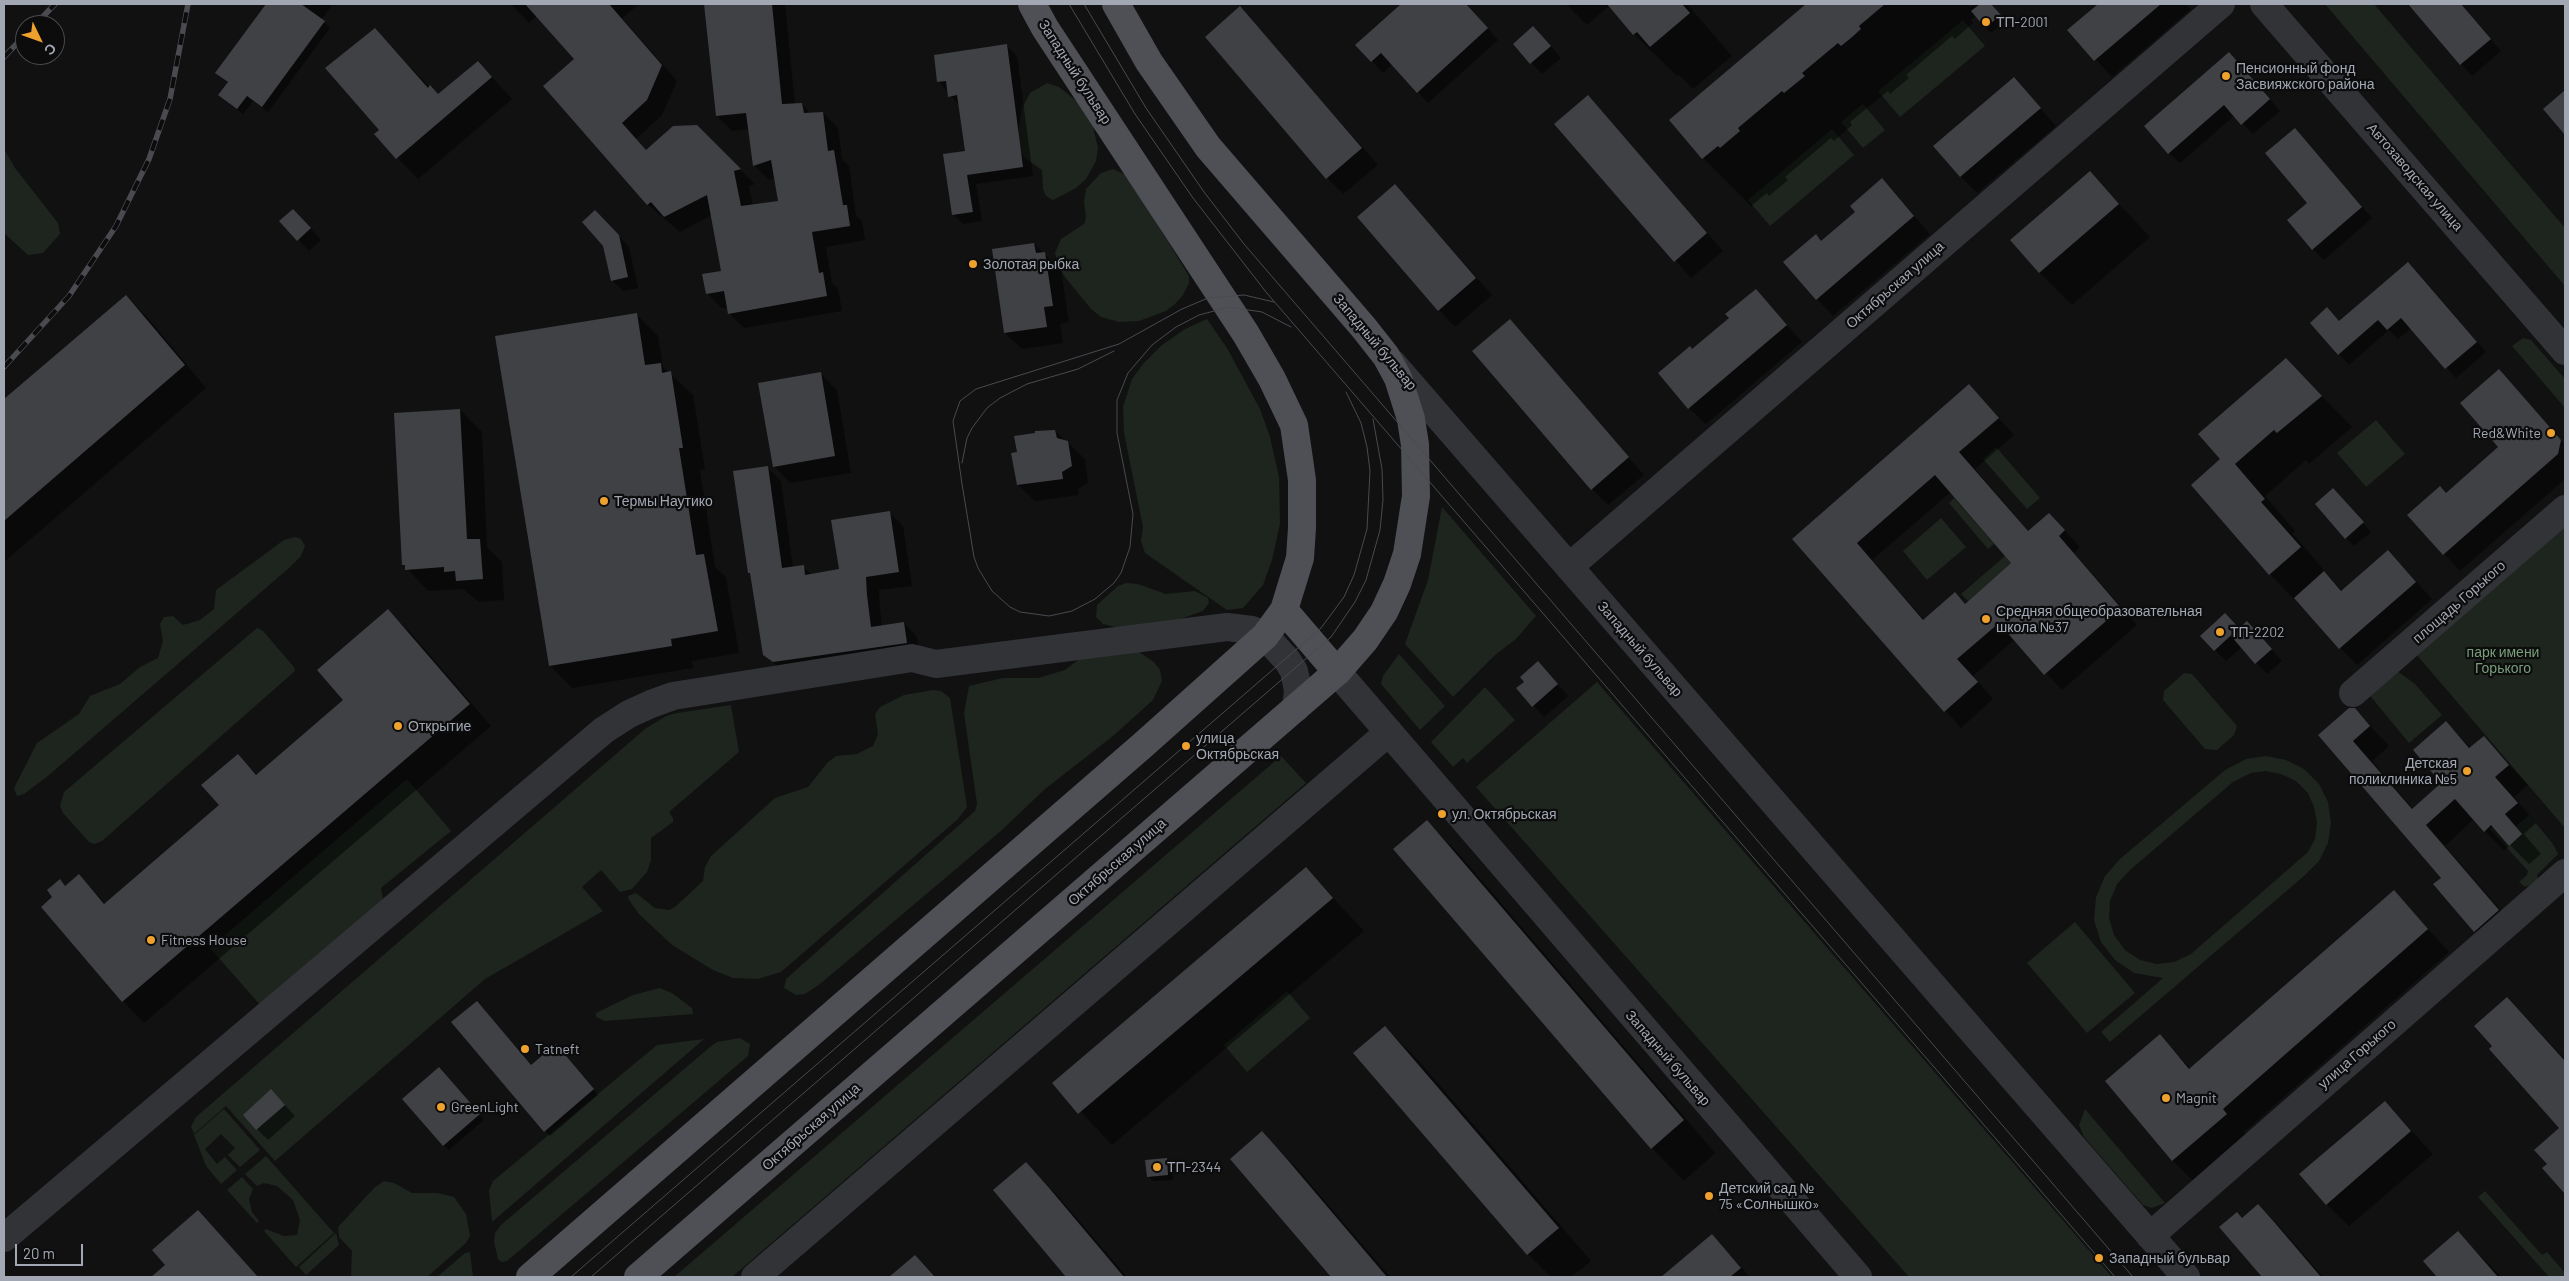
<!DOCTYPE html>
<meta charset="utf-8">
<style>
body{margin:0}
#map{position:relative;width:2569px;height:1281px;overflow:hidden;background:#111112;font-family:Barlow,sans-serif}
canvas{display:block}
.frame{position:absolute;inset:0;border:5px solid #a2a8b3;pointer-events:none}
.north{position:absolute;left:15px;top:15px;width:50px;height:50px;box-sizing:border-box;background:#0c0c0d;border:1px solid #484a4f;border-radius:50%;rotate:132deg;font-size:14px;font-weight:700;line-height:20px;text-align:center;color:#a2a8b3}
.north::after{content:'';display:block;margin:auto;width:18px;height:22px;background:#eea22d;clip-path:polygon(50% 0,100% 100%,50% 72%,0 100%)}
.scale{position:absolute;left:15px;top:1244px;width:68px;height:22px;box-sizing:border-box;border:2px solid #a2a8b3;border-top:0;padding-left:6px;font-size:15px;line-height:18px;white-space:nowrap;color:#a2a8b3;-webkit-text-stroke:4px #0c0c0d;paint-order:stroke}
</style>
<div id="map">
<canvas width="2569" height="1281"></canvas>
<div class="frame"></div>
<div class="north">С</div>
<div class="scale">20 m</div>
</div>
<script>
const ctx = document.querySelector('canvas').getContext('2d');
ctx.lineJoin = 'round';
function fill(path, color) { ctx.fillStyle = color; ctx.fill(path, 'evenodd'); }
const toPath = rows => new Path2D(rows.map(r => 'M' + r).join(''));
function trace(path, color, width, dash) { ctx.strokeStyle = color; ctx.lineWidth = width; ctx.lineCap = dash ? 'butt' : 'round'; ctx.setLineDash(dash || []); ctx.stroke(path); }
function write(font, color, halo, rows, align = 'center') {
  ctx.font = font + ' Barlow,sans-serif'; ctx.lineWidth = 4.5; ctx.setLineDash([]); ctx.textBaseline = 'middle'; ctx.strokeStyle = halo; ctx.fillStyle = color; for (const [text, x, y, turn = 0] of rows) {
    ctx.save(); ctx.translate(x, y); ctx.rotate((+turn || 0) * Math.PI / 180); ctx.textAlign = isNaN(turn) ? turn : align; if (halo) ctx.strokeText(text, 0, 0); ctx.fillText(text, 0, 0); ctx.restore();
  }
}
fill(toPath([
 [2325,4,2374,4,2565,228,2565,286],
 [1963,20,1985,46,1900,117,1878,91],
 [1047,83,1059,87,1079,103,1091,118,1098,148,1096,161,1086,179,1076,188,1053,200,1046,196,1043,189,1042,170,1026,159,1018,150,1017,139,1022,108,1030,93],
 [1863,104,1885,130,1863,148,1841,122],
 [1832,129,1854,155,1770,226,1748,200],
 [4,149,15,168,58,223,60,234,43,253,28,255,4,233],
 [1113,169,1124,174,1130,180,1189,276,1189,283,1183,295,1175,304,1166,311,1139,321,1119,322,1101,317,1091,309,1065,277,1060,269,1055,253,1061,239,1084,224,1086,218,1084,201,1086,189,1101,173],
 [1207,319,1227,348,1260,409,1270,437,1279,477,1280,524,1272,560,1263,585,1243,608,1227,610,1145,553,1141,541,1143,527,1124,433,1123,407,1132,379,1143,364,1162,345,1185,329],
 [2523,338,2531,340,2565,379,2565,408,2512,346],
 [2376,420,2405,454,2366,487,2337,453],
 [1996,447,2040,498,2027,509,1983,459],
 [1954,498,1994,544,1988,549,1949,503],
 [1442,507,1536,616,1516,639,1495,655,1453,697,1405,644,1428,580],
 [1941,518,1966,547,1927,580,1903,551],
 [2565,523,2565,828,2416,654],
 [295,537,301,539,305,546,301,556,289,568,48,776,24,794,17,796,14,788,37,743,79,714,90,696,120,684,140,667,158,658,163,641,160,624,164,617,173,616,183,625,200,620,214,609,216,590,284,540],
 [2005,556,2011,563,1968,601,1961,594],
 [1126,583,1138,584,1166,594,1195,591,1208,598,1209,603,1203,611,1172,622,1119,628,1103,624,1096,617,1097,605,1118,586],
 [257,628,263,631,294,667,295,671,102,841,94,844,89,842,63,813,60,806,64,792],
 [1133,648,1154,662,1160,670,1162,681,1153,700,1113,736,1045,789,1002,830,820,984,805,994,796,995,784,988,786,979,975,811,977,804,964,713,969,686,1003,678,1038,678,1065,670,1082,657],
 [1399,654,1445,706,1420,730,1381,684,1383,676],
 [2397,671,2415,684,2442,715,2409,743,2367,692],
 [2184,673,2192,674,2237,726,2234,735,2217,750,2205,749,2163,700,2164,691],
 [1597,682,2112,1277,1909,1277,1476,787],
 [1485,687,1515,720,1467,763,1463,758,1453,767,1431,742],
 [933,690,941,691,950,698,967,807,958,819,781,972,758,979,733,978,713,970,672,945,639,914,629,900,628,896,636,893,655,908,669,910,675,907,703,881,705,867,711,856,775,798,808,787,828,762,836,756,857,754,873,746,878,734,875,714,880,707,904,695],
 [731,705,739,752,669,812,673,818,673,822,651,838,651,860,647,872,632,889,620,892,601,870,582,887,603,911,485,979,275,1161,226,1106,194,1134,191,1127,196,1117,645,729,666,716,677,713],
 [1281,756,1306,783,732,1277,674,1277],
 [2266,756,2286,760,2304,769,2319,784,2328,802,2331,823,2328,843,2319,861,2304,876,2110,1042,2101,1032,2163,978,2134,973,2115,960,2101,942,2094,920,2096,897,2105,876,2120,859,2225,770,2246,759],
 [2266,771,2281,774,2296,781,2308,793,2314,807,2317,823,2315,839,2308,852,2191,954,2174,962,2157,964,2140,960,2125,950,2114,935,2109,918,2110,901,2117,884,2130,870,2233,782,2251,773],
 [407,779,451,831,381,888,384,903,262,1007,210,948],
 [2529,815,2553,844,2558,854,2537,875,2539,882,2525,887,2519,882,2527,875,2528,871,2490,829,2503,818,2513,829],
 [2075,922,2135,993,2087,1033,2027,963],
 [660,988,672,993,692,1008,693,1014,605,1021,596,1017,596,1013,633,995],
 [1287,991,1310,1018,1247,1072,1224,1045],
 [740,1038,750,1044,748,1056,741,1062,507,1261,502,1262,498,1259,494,1242,495,1233,501,1225,710,1047,717,1042],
 [704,1039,492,1222,489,1190,493,1181,657,1045],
 [224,1109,260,1150,240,1167,228,1155,235,1148,221,1134,205,1149,217,1164,225,1157,237,1170,221,1184,206,1166,194,1135],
 [2085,1109,2165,1203,2152,1208,2143,1205,2084,1137,2079,1125],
 [266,1156,334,1233,296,1267,264,1231,266,1229,284,1236,297,1235,300,1220,293,1200,277,1186,264,1183,257,1186,245,1174],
 [242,1177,253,1189,249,1199,252,1212,259,1221,257,1223,227,1190],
 [384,1181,394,1183,412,1193,437,1193,454,1197,466,1214,470,1236,466,1243,427,1277,351,1277,352,1251,339,1237,338,1227,375,1187],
 [2485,1191,2542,1255,2547,1252,2565,1273,2565,1277,2549,1277,2478,1197],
 [336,1233,339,1245,306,1275,299,1267],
 [470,1252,473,1277,437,1277,465,1253]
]), '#1d251e');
fill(toPath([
 [265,4,333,4,321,20,330,28,268,112,253,101,243,114,219,95,228,83,217,73,267,5],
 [511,4,639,4,622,18,677,81,662,115,636,139,647,151,697,127,755,184,749,186,753,206,779,202,775,178,769,180,754,165,750,129,732,131,717,116,705,4,785,4,795,105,802,104,811,114,823,113,838,128,842,159,849,166,856,216,862,221,865,240,826,247,832,283,838,289,842,311,744,328,729,313,728,308,722,308,707,293,722,272,712,215,680,232,647,204,576,59,537,16,529,23],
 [1403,4,1466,4,1498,40,1428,103,1392,64,1383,73,1357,45],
 [1566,4,1687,4,1732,56,1693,89,1679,75,1677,76,1634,34,1610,5,1587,25],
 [1808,4,1990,4,2005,21,1991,33,1976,16,1971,20,1973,23,1955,39,1952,36,1906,75,1909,78,1890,94,1888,91,1850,122,1852,125,1834,141,1831,138,1785,177,1788,180,1769,196,1767,193,1751,206,1703,158,1671,120],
 [2100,4,2186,4,2191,9,2112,77,2069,30],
 [2409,4,2461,4,2501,51,2472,76],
 [1240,8,1378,165,1343,194,1327,178],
 [375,30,438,96,478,62,512,99,418,179,375,134,380,130],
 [1544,39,1561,58,1542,74,1515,44],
 [1007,46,1017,56,1033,176,976,184,982,221,963,224,953,214,966,152,960,106,938,81],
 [2240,65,2280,111,2253,134,2235,115,2180,163,2169,153],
 [2014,79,2056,126,1977,193,1960,176],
 [1588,97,1723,251,1691,278,1556,124],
 [2295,129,2372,218,2324,260,2313,249,2309,203],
 [2090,173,2150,237,2072,305,2039,272],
 [1882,180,1930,234,1833,316,1817,299,1822,242,1857,212],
 [1395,185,1492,295,1455,327,1439,310],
 [281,221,304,221,321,240,309,251],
 [606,222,629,247,638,288,623,291,612,280],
 [1034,244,1061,270,1069,322,1060,324,1063,343,1022,349,1005,333],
 [2418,273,2486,352,2456,378,2411,328,2398,339,2389,330,2349,365,2311,323,2339,322],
 [1756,290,1802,342,1706,424,1689,408,1731,319],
 [126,296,148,318,206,388,4,562,4,401],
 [636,314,658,336,663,367,693,395,705,469,700,470,715,567,726,577,739,653,692,661,693,668,572,688,550,666],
 [1510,321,1644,475,1608,505,1592,489],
 [2499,371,2565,444,2565,479,2460,571,2409,515,2446,494,2500,447],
 [820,373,837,390,851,473,790,483,774,466],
 [1969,386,2014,435,1975,469,2029,532,2049,514,2080,547,2074,553,2137,625,2062,690,2015,639,1973,676,1993,699,1961,728,1794,539],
 [1951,492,2013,563,1965,605,1925,621,1872,560],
 [2317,391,2352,427,2309,464,2306,460,2265,496,2295,531,2292,533,2342,591,2388,551,2432,599,2357,665,2270,574,2192,486],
 [460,410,482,432,487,547,502,562,504,600,479,602,463,589,428,591,403,564],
 [1055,431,1085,459,1088,483,1078,489,1079,495,1035,501,1018,485,1018,453],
 [767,467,781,481,793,568,803,566,812,575,840,570,889,512,903,526,912,586,879,590,880,609,882,627,904,623,917,637,920,656,779,668,765,654,752,575,749,572],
 [2341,498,2371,532,2354,546,2346,538],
 [388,611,410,632,491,726,144,1023,123,1001,66,887,79,876,106,904,221,806,237,755,257,775,345,700],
 [2225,615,2240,630,2258,634,2282,661,2267,674,2242,647,2226,661,2202,636],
 [1548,673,1568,696,1544,717,1518,688,1526,682],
 [2354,710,2389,746,2372,761,2414,810,2443,783,2446,723,2471,748,2484,737,2528,785,2514,797,2536,823,2524,834,2541,854,2529,864,2510,845,2504,851,2474,819,2445,846,2518,930,2495,950,2475,931,2443,878,2319,735],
 [1427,822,1459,854,1715,1153,1684,1181,1652,1148],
 [1306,869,1364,931,1112,1145,1054,1083],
 [2394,892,2449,952,2244,1132,2249,1137,2195,1183,2173,1161,2106,1082,2160,1036,2191,1069],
 [2507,998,2565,1059,2565,1192,2544,1168,2548,1164,2560,1128,2494,1046],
 [1385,1027,1417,1059,1591,1261,1571,1277,1551,1277,1528,1254,1355,1053],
 [561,1051,598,1095,550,1136,545,1131,532,1066],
 [444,1074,484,1120,449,1150,443,1145],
 [282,1102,295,1116,268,1140,257,1129],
 [2385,1102,2433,1154,2349,1226,2326,1204],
 [1262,1133,1294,1165,1390,1277,1333,1277,1232,1159],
 [1166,1159,1172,1164,1173,1180,1153,1181,1148,1176],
 [1026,1164,1058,1196,1127,1277,1068,1277,995,1190],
 [2258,1205,2280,1227,2323,1277,2263,1277,2221,1227,2242,1219],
 [208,1222,257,1277,153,1277,167,1265],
 [2458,1233,2490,1265,2501,1277,2439,1277,2425,1261],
 [1712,1235,1750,1277,1663,1277],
 [915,1257,936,1277,891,1277]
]), '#0007');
fill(toPath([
 [266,4,301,4,325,21,262,107,247,96,237,109,218,95,228,82,215,73],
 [525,4,609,4,662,65,647,100,622,123,646,150,673,126,697,125,741,169,734,171,741,206,778,201,771,160,753,166,746,113,716,116,704,4,772,4,782,104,802,103,804,113,823,112,828,151,834,150,843,205,847,205,850,226,812,232,819,273,823,272,827,296,728,314,724,291,706,294,702,274,721,271,707,195,664,217,651,202,647,205,543,86,574,59],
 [1401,4,1466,4,1488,28,1417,93,1381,53,1371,62,1355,45],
 [1607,4,1682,4,1690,13,1650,47,1637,32,1633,35],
 [1806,4,1885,4,1859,26,1861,29,1851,38,1841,46,1838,43,1802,73,1805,76,1784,93,1782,91,1738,128,1740,131,1720,148,1718,146,1702,159,1669,120],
 [1980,4,1991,4,2001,15,1985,28,1971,11],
 [2098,4,2161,4,2094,61,2067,30],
 [2408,4,2461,4,2491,39,2460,65],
 [1240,6,1362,148,1326,179,1205,37],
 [1533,26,1551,46,1530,64,1513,44],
 [375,28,428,88,430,85,438,94,478,61,492,77,396,159,374,134,379,130,325,68],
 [1007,44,1023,167,967,175,973,212,952,215,943,154,965,151,957,95,948,97,946,81,937,82,934,55],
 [2229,52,2270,99,2241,125,2224,105,2168,154,2144,126],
 [2014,77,2041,108,1960,177,1933,146],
 [2565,90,2565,135,2543,109],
 [1588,95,1707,233,1674,262,1554,124],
 [2295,128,2362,207,2312,250,2287,220,2307,203,2265,153],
 [2090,171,2119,204,2039,273,2010,240],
 [1882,178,1914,216,1816,300,1783,262,1816,234,1821,241,1855,212,1850,206],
 [1395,184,1476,278,1438,311,1357,217],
 [293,209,311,228,297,241,279,221],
 [595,210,619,235,628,277,611,281,603,246,582,222],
 [1034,243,1036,253,1045,252,1053,306,1044,307,1047,327,1004,333,992,249],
 [2408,262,2477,342,2445,369,2401,318,2387,330,2378,320,2338,355,2310,323,2327,307,2339,321],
 [1756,289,1787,325,1688,409,1658,373,1690,346,1692,349,1729,318,1725,314],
 [126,295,185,365,4,521,4,399],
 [637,313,645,365,661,363,662,373,671,371,683,448,679,448,696,555,704,554,718,631,671,639,672,646,549,666,495,336],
 [1510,319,1629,457,1591,490,1472,351],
 [2286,358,2322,396,2277,433,2274,430,2235,464,2265,499,2261,502,2301,547,2269,575,2191,485,2220,459,2198,434],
 [2499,369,2561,440,2558,454,2443,555,2407,515,2440,486,2446,493,2498,447,2460,403],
 [821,372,835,456,773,467,758,383],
 [1969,384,1999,418,1959,452,2028,531,2049,513,2065,530,2059,536,2121,608,2044,675,1999,623,1957,659,1978,682,1944,712,1792,539],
 [1935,475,2011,563,1965,604,1955,592,1923,620,1857,543],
 [460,409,467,539,480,539,483,579,456,581,455,571,444,572,444,567,405,570,405,565,402,565,394,413],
 [1055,430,1057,438,1068,441,1072,466,1062,472,1063,479,1017,485,1011,453,1017,452,1014,436,1035,433,1035,431],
 [768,466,782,568,804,565,805,575,839,569,831,520,890,511,899,572,866,577,867,595,871,627,904,622,907,643,773,662,763,655,750,573,748,573,733,471],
 [2333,488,2364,522,2345,539,2315,504],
 [2388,550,2416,582,2339,649,2294,598,2324,571,2341,591],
 [388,609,470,704,122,1002,41,907,52,897,47,890,60,879,65,886,79,874,104,904,219,805,201,785,238,754,256,775,343,700,317,670],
 [2225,613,2239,628,2214,651,2200,636],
 [2247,621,2272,649,2255,664,2231,636],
 [1538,661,1558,684,1532,707,1516,688,1524,682,1520,677],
 [2349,708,2355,708,2370,726,2353,741,2412,809,2441,783,2413,750,2446,721,2469,748,2484,736,2509,765,2495,777,2518,803,2505,814,2522,834,2509,846,2491,825,2484,832,2455,799,2426,825,2499,910,2474,932,2433,884,2441,878,2318,735],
 [1427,820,1684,1120,1651,1149,1393,849],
 [1306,867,1333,898,1078,1114,1052,1083],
 [2394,890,2428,929,2223,1109,2227,1114,2172,1161,2105,1081,2160,1034,2189,1069],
 [2507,997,2565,1061,2565,1194,2542,1168,2547,1164,2534,1150,2559,1128,2489,1049,2492,1046,2474,1026],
 [477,1001,531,1065,556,1044,594,1089,544,1132,451,1022],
 [1385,1026,1559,1228,1527,1255,1353,1053],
 [439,1067,480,1114,443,1146,402,1099],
 [271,1089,285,1105,256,1130,243,1115],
 [2385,1101,2411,1131,2326,1205,2299,1174],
 [1262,1131,1286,1158,1387,1277,1331,1277,1230,1159],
 [1167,1158,1168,1175,1147,1177,1145,1160],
 [1026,1162,1050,1189,1124,1277,1066,1277,993,1190],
 [2258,1204,2275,1223,2321,1277,2262,1277,2219,1227,2237,1212,2242,1218],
 [198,1210,258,1277,151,1277,165,1265,152,1250],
 [2458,1231,2498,1277,2437,1277,2423,1261],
 [1712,1234,1741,1268,1730,1277,1661,1277],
 [915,1255,935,1277,889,1277]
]), '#404145');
trace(toPath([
 [2264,4,2565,351],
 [1392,363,2186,1277],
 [1569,567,2221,4],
 [1337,672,1858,1277],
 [2353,693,2565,509],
 [2150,1236,2565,873],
 [4,1238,604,730,629,714,651,704,673,696,912,658,936,664,1227,627,1252,630,1265,636,1287,660,1294,671,1298,690,1296,708],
 [755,1277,1389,732]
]), '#323337', 28);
trace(toPath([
 [1284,610,1337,672],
 [530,1277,1143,745,1265,636,1284,610,1300,558,1302,528,1302,480,1294,425,1272,379,1246,334,1045,28,1032,4],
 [638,1277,1337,672,1365,640,1384,612,1397,584,1407,554,1416,496,1415,445,1411,419,1398,378,1386,356,1364,328,1208,147,1149,62,1116,4]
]), '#4e5056', 28);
trace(toPath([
 [1069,4,1135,114,1193,198,1266,292,2115,1277],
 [1084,4,1146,108,1204,192,1244,244,2133,1277],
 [1274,302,1244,295,1208,298,1182,309,1119,344,976,389,960,401,953,421,962,484,974,557,978,568,992,591,1010,607,1020,612,1049,616,1072,611,1095,599,1114,583,1121,573,1130,547,1133,514,1117,433,1117,400,1128,373,1152,345,1176,327,1199,315,1229,307,1262,312,1291,327],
 [962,463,967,438,972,428,987,408,1000,398,1027,384,1078,369,1114,351],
 [571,1277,1321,628,1344,597,1354,575,1367,529,1370,471,1367,447,1361,423,1346,392],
 [591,1277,1331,637,1355,602,1366,580,1380,530,1383,500,1382,469,1373,419]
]), '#494b50', 1);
const rail = toPath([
 [35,25,55,4],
 [4,57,25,35],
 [4,367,69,296,116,226,149,159,170,99,188,4]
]);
trace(rail, '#494b50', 5.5);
trace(rail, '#0c0c0d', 4, [11]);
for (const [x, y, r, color] of [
 [1986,22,5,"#eea22d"],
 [2226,76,5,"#eea22d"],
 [973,264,5,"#eea22d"],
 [2551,433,5,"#eea22d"],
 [604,501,5,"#eea22d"],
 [1986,619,5,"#eea22d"],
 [2220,632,5,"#eea22d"],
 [398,726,5,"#eea22d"],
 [1186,746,5,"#eea22d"],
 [2467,771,5,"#eea22d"],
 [1442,814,5,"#eea22d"],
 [151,940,5,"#eea22d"],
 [525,1049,5,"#eea22d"],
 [2166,1098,5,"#eea22d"],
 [441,1107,5,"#eea22d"],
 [1157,1167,5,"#eea22d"],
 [1709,1196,5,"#eea22d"],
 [2099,1258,5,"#eea22d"]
]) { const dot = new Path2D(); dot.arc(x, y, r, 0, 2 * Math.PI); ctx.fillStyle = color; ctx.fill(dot); trace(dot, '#0c0c0d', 2); }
write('14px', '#a2a8b3', '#0c0c0d', [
 ["ТП-2001",1996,22],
 ["Пенсионный фонд",2236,68],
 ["Засвияжского района",2236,84],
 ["Золотая рыбка",983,264],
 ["Red&White",2541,433,"right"],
 ["Термы Наутико",614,501],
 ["Средняя общеобразовательная",1996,611],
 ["школа №37",1996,627],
 ["ТП-2202",2230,632],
 ["Открытие",408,726],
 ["улица",1196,738],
 ["Октябрьская",1196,754],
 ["Детская",2457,763,"right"],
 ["поликлиника №5",2457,779,"right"],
 ["ул. Октябрьская",1452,814],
 ["Fitness House",161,940],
 ["Tatneft",535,1049],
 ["Magnit",2176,1098],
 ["GreenLight",451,1107],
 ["ТП-2344",1167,1167],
 ["Детский сад №",1719,1188],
 ["75 «Солнышко»",1719,1204],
 ["Западный бульвар",2109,1258]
], 'left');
write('14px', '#a2a8b3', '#0c0c0d', [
 ["Западный бульвар",1075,72,57],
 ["Автозаводская улица",2415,177,49],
 ["Октябрьская улица",1895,285,-41],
 ["Западный бульвар",1375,342,50],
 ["площадь Горького",2459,602,-41],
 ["Западный бульвар",1640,649,49],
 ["Октябрьская улица",1117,862,-41],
 ["улица Горького",2357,1054,-41],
 ["Западный бульвар",1668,1058,49],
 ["Октябрьская улица",811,1127,-41]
]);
write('14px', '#799e7a', '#0c0c0d', [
 ["парк имени",2503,652],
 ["Горького",2503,668]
]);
</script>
